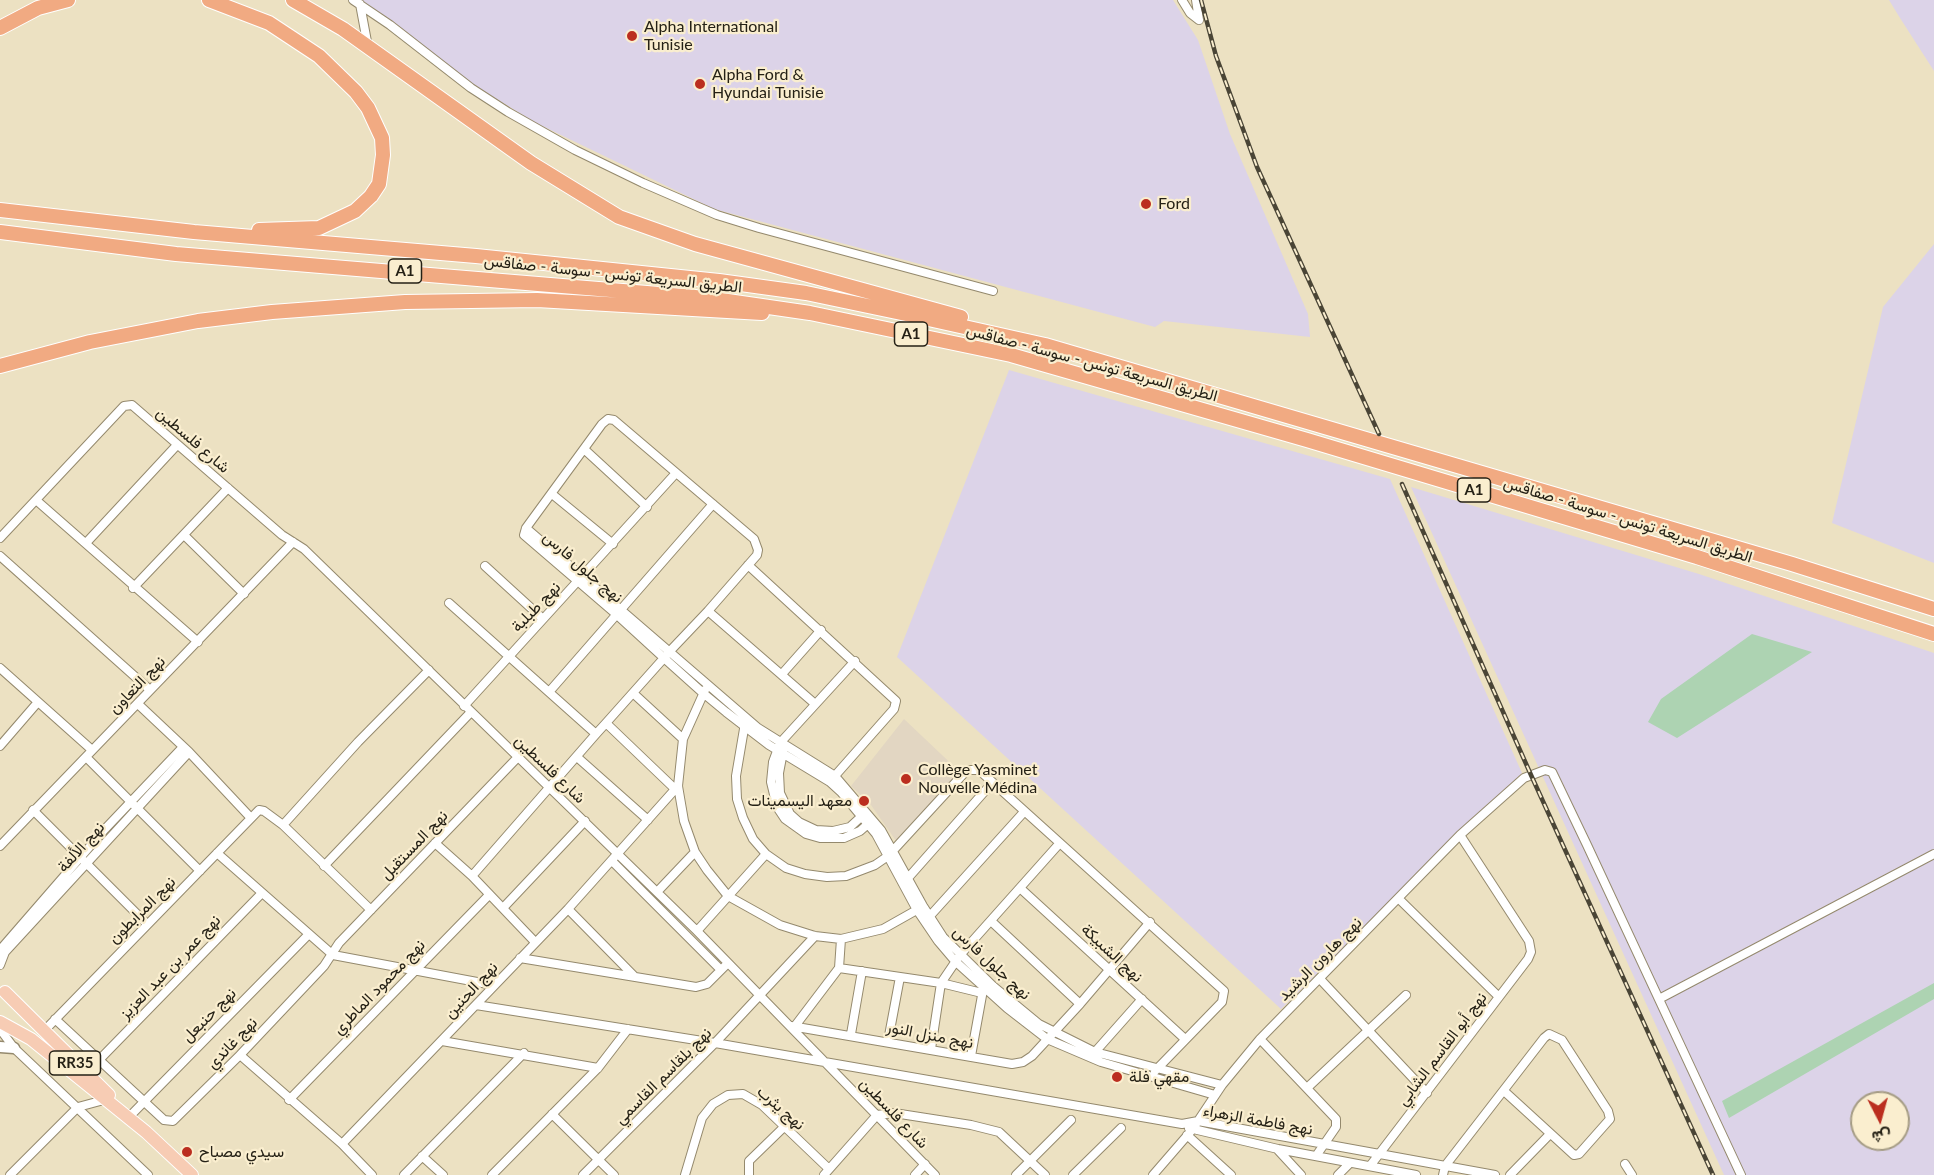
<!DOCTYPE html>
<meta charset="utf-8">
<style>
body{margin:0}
#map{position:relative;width:1934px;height:1175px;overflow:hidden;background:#ece1c2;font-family:Lato,Vazirmatn,sans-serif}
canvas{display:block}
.north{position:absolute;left:1850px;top:1091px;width:60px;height:60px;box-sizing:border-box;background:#faeecf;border:2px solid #a59c85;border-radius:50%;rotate:174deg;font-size:16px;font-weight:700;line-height:24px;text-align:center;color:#252116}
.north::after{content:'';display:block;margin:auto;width:21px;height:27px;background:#bb2e1f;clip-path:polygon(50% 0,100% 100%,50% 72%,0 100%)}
</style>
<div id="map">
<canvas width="1934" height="1175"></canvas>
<div class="north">ش</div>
</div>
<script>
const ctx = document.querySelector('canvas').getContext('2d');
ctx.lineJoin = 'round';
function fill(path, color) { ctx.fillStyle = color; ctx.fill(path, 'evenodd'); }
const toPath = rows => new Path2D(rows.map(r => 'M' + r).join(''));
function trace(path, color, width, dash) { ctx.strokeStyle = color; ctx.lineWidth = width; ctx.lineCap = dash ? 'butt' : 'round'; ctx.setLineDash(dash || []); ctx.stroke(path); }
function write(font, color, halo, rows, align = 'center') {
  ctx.font = font + ' Lato,Vazirmatn,sans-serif'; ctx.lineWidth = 4.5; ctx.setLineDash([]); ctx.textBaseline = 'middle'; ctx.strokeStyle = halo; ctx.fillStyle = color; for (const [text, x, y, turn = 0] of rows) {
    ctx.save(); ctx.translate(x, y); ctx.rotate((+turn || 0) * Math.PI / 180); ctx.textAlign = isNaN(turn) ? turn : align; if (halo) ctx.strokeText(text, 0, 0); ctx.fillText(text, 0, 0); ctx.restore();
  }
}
fill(toPath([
 [357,0,1173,0,1198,40,1230,134,1308,314,1310,337,1164,321,1155,327,714,209,534,122,474,85],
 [1889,0,1934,0,1934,71,1900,18],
 [1934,244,1934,563,1832,523,1883,307],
 [1009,370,1390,479,1522,773,1281,1009,897,657],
 [1411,487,1699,574,1934,653,1934,1175,1724,1175],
 [1862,1103,1898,1103,1898,1139,1862,1139]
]), '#dcd3e8');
fill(toPath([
 [904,719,961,773,899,845,871,805,851,786]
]), '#e2d6c2');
fill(toPath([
 [1752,634,1812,652,1677,738,1648,722,1661,699],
 [1934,983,1934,999,1729,1118,1722,1101]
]), '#add3b2');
const street = toPath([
 [353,0,390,25,471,88,508,112,575,150,643,183,717,215,759,228,993,291],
 [1182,0,1190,13,1199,20],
 [1196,0,1199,20],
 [360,4,368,47],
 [584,449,647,507],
 [552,494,613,544],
 [36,500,198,642],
 [526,528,758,728,835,776,881,830,923,906,943,937,993,986,1039,1024,1095,1052,1222,1085],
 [184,535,244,594],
 [0,538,124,406,132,405,282,535,304,549,697,931,935,1175],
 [86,543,177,445],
 [0,556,150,690],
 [748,565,896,701,894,709,833,778],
 [485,566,543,619],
 [133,588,228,488],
 [449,603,596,734],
 [708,611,814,703],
 [855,661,780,743,773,762,771,782,777,807,785,819,806,834,820,838,844,838,860,831,868,824],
 [0,668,92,750],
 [782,674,821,630],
 [705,690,683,739,678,786,684,821,695,852,707,870,728,896,780,925,815,936,841,939,883,929,922,907],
 [549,692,713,504],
 [633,693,683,739],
 [138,704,189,752,250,817],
 [464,706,676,473],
 [606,723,675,789],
 [745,723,736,776,737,799,743,818,753,839,766,854,786,868,805,874,827,877,846,876,875,865,888,856,967,770,979,770,1224,991,1222,1002,1155,1071],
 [0,746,38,702],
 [783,752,779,773,780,793,790,814,799,822,816,830,833,831,850,827,862,816],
 [86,757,200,871],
 [577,757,648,820],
 [33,810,147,924],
 [283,825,358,742,429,670],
 [435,843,472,876,535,942],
 [0,846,293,542],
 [217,853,333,955,493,985],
 [612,861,721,970],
 [324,866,471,712],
 [472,876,596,734,606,723,664,658,670,651,708,611,757,555,758,550,754,539,614,420,608,419,602,424,526,528,524,535,616,614,664,658,703,693,726,712,769,745,830,782,841,792,876,834,917,910,938,941,955,961,1007,1008,1047,1039,1101,1062,1215,1095],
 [908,878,992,783],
 [1020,888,1185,1039],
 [657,892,695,852],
 [1399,899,1498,996],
 [503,908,585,821],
 [568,909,634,976],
 [929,917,1023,813],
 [991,921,1080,1004],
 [697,931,766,854],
 [0,950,105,829,183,747],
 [520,958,696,987,707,984,728,963],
 [0,965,5,952,189,752],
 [839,968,941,983,982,993],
 [1320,979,1427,1093],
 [1659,999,1934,854],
 [476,1005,715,1043,1182,1124,1198,1121,1495,1175],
 [55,1019,164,1120,173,1121,240,1055,324,966,339,943,519,756],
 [791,1026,1012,1064,1023,1062,1032,1056,1080,1004,1150,922],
 [795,1026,839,968,841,939],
 [0,1029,14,1048,148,1175],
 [43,1032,259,810,264,811,283,825,371,910],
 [851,1034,862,971],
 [1260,1039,1336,1119,1336,1127,1316,1156],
 [442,1041,598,1068],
 [888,1041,900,977],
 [931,1049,941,983,960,955,1059,844],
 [1095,1052,1142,999],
 [240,1055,342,1144,372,1175],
 [971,1056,983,990],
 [100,1059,261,894],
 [1307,1088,1406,995],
 [289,1100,489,895],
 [552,1114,614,1175],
 [131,1115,308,935],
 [1189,1128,1278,1149,1416,1175],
 [1187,1135,1231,1175],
 [342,1144,568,909,678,786],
 [1278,1150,1301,1175],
 [422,1156,443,1175],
 [1625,1164,1632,1175],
 [1370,1166,1528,959,1531,952,1529,941,1460,835],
 [10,1175,78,1107,104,1100],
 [404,1175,524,1053],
 [492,1175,598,1068,628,1029],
 [583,1175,715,1043,815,936],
 [685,1175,702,1118,713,1104,728,1095,743,1094,762,1105,829,1169],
 [749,1175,749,1161,784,1127],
 [824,1175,877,1115,894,1113,971,1125,999,1132,1045,1175],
 [915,1175,925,1164],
 [1016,1175,1071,1120],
 [1073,1175,1121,1128],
 [1153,1175,1192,1130,1222,1085,1260,1039,1460,835,1524,778,1545,770,1552,772,1587,845,1741,1175],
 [1338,1175,1350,1163],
 [1443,1175,1445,1166,1544,1038,1549,1034,1562,1040,1608,1111,1610,1119,1579,1154,1574,1155,1504,1091],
 [1510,1175,1550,1134]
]);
const secondary = toPath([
 [0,1047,14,1048]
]);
const primary = toPath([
 [5,992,109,1095],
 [0,1022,31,1039,146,1132,192,1175]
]);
const highway = toPath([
 [209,0,269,23,319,56,356,92,368,108,382,138,383,155,379,184,371,196,355,211,319,228,259,230],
 [293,0,343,29,531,163,619,217,695,244,961,317],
 [0,28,38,8,68,0],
 [0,210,194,232,476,256,719,281,806,293,906,314,1045,345,1792,564,1934,609],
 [0,232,176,254,707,298,810,313,1011,355,1307,440,1697,557,1934,634],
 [0,366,90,342,198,321,272,312,405,302,537,300,762,313]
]);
trace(street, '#94896d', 10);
trace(secondary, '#94896d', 13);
trace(primary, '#fff', 14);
trace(highway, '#fff', 16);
trace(street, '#fff', 8);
trace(secondary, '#fff', 10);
trace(primary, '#f7ccb4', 12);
trace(highway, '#f1aa82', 14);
const rail = toPath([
 [1201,0,1216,56,1257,167,1379,434],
 [1402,484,1531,775,1713,1175]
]);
trace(rail, '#4a4536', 4.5);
trace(rail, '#faeecf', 2, [7]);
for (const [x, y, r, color] of [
 [632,36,6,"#bb2e1f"],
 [700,84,6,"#bb2e1f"],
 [1146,204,6,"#bb2e1f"],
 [906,779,6,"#bb2e1f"],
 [864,801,6,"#bb2e1f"],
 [1117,1077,6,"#bb2e1f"],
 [187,1152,6,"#bb2e1f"]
]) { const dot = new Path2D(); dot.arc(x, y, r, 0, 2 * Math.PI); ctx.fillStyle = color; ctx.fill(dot); trace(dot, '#faeecf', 2); }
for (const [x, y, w] of [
 [405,271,33],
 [911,334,33],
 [1474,490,33],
 [75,1063,51]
]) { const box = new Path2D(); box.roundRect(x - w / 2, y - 12, w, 24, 4.5); ctx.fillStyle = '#faeecf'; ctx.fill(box); trace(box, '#252116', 1.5); }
write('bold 15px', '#252116', null, [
 ["A1",405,271],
 ["A1",911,334],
 ["A1",1474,490],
 ["RR35",75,1063]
]);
write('16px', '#252116', '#faeecf', [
 ["Alpha International",644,27],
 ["Tunisie",644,45],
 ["Alpha Ford &",712,75],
 ["Hyundai Tunisie",712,93],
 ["Ford",1158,204],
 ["Collège Yasminet",918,770],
 ["Nouvelle Médina",918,788],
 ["معهد اليسمينات",852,801,"right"],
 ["مقهي فلة",1129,1077],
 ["سيدي مصباح",199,1152]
], 'left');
write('16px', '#252116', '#faeecf', [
 ["الطريق السريعة تونس - سوسة - صفاقس",613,274,6],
 ["الطريق السريعة تونس - سوسة - صفاقس",1092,363,15],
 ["شارع فلسطين",193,440,41],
 ["الطريق السريعة تونس - سوسة - صفاقس",1628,520,17],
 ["نهج جلول فارس",583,567,41],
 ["نهج طبلبة",536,607,-46],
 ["نهج التعاون",137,685,-46],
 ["شارع فلسطين",550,769,44],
 ["نهج المستقبل",414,845,-46],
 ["نهج الألفة",81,847,-48],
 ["نهج المرابطون",142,910,-45],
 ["نهج الشبيكة",1112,953,43],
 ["نهج هارون الرشيد",1320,959,-45],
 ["نهج جلول فارس",992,963,43],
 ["نهج عمر بن عبد العزيز",170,967,-46],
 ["نهج محمود الماطري",379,987,-46],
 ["نهج الحنين",471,990,-47],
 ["نهج حنبعل",209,1015,-45],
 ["نهج منزل النور",930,1035,11],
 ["نهج غاندي",232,1043,-46],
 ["نهج أبو القاسم الشابي",1442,1049,-53],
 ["نهج بلقاسم القاسمي",663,1076,-45],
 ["نهج يثرب",781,1108,41],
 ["شارع فلسطين",894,1113,46],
 ["نهج فاطمة الزهراء",1258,1120,10]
]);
</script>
